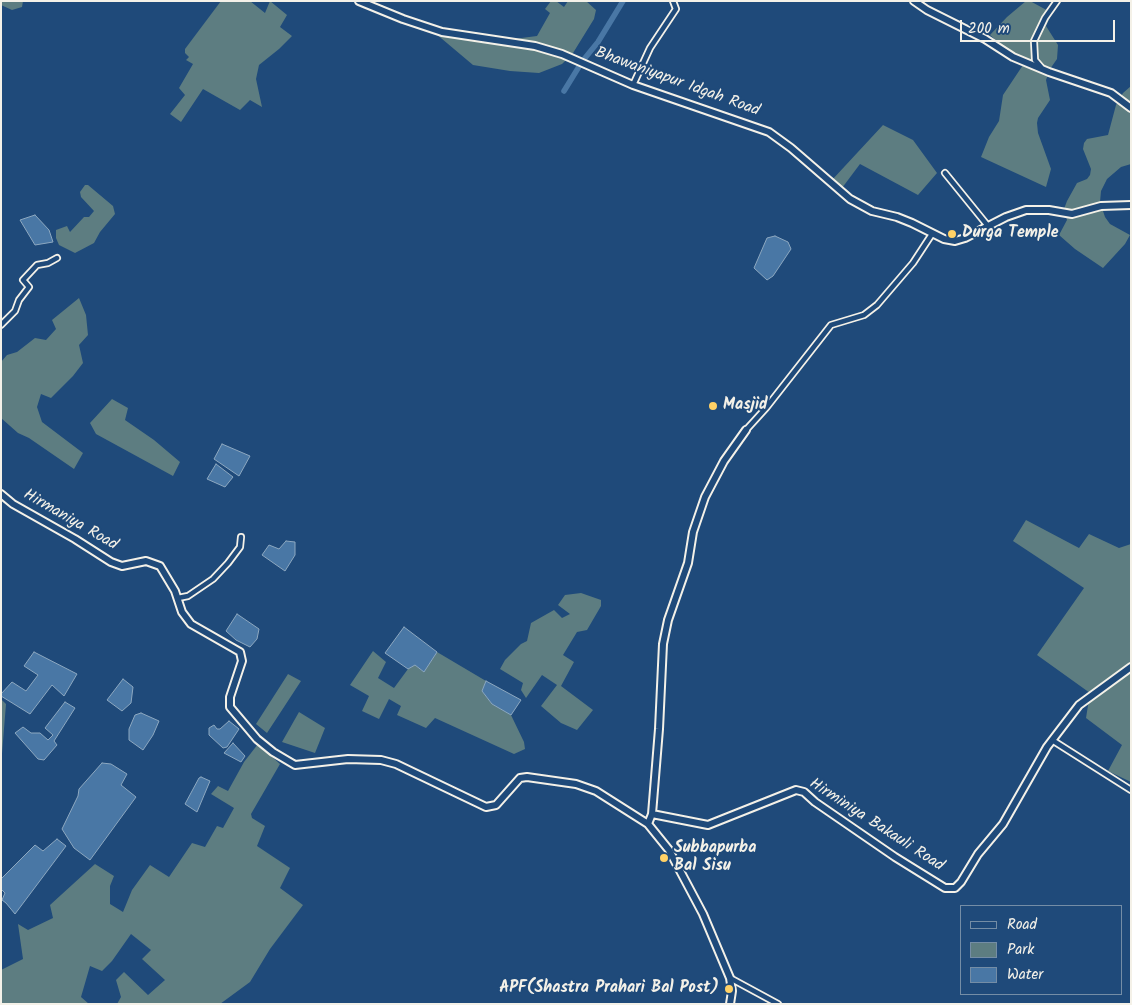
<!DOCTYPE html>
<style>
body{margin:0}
#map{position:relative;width:1132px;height:1005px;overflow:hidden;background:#1f4a7a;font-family:Kalam,sans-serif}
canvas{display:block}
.frame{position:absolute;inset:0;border:2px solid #f4f1e8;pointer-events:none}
.legend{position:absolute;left:960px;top:905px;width:162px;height:90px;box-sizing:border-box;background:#1f4a7a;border:1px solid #748da6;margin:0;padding:6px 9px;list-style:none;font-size:15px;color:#f4f1e8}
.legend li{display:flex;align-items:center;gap:10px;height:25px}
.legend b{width:25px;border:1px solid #748da6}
.scale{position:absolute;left:960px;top:20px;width:155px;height:22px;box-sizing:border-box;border:2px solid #f4f1e8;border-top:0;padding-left:6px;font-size:15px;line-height:18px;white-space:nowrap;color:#f4f1e8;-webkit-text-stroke:4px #1f4a7a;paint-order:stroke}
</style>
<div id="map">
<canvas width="1132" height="1005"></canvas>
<div class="frame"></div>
<ul class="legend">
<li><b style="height:6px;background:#1f4a7a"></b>Road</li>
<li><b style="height:14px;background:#5d7d81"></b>Park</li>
<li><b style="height:14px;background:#4977a5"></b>Water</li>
</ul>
<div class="scale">200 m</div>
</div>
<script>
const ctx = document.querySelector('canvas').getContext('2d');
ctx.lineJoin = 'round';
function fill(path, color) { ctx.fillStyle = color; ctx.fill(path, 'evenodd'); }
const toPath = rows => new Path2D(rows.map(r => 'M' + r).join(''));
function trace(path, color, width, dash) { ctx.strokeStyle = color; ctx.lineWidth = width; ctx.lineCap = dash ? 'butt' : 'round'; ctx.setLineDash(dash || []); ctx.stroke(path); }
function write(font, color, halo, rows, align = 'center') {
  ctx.font = font + ' Kalam,sans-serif'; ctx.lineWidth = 4; ctx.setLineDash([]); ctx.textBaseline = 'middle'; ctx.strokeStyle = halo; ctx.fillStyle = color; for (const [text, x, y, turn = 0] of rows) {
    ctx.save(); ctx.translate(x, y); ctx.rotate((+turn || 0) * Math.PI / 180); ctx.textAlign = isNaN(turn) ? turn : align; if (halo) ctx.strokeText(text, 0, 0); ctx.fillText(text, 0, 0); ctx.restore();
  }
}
fill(toPath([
 [1,1,23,1,22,7,12,10,1,5],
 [221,1,250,1,265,13,270,1,287,15,280,27,292,36,279,49,259,65,256,79,262,107,250,100,240,110,203,89,181,122,170,114,185,95,179,88,193,64,186,60,189,57,185,53,185,49],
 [551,1,556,1,564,7,568,1,586,1,596,10,594,19,573,53,562,64,539,73,510,71,473,65,435,33,500,45,506,40,537,36,550,13,545,9],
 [1026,1,1030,1,1052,13,1046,26,1058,45,1057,59,1050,69,1046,80,1050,100,1038,118,1037,123,1038,133,1051,169,1046,187,981,157,989,137,999,121,1003,95,1023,65,990,35,1007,17],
 [1131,86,1131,164,1121,167,1107,179,1101,191,1100,202,1105,217,1110,224,1130,235,1125,244,1103,268,1075,249,1059,235,1067,220,1064,209,1067,201,1077,183,1087,179,1090,175,1091,169,1083,149,1084,143,1087,139,1108,135,1116,105,1123,93],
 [883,125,913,140,937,173,918,195,860,164,842,188,832,180],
 [85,185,88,185,113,206,115,214,100,232,94,243,75,253,59,245,56,238,56,230,67,226,70,232,84,217,89,217,94,211,81,197,80,192],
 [79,298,86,315,88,335,79,345,83,363,73,376,51,398,41,394,37,407,42,422,83,453,74,469,29,438,18,433,1,418,1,362,7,355,17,352,35,338,46,340,56,329,52,320],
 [112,399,128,408,125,420,154,440,180,462,173,476,96,434,90,423],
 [1026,520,1079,548,1089,534,1119,548,1131,544,1131,782,1108,771,1122,745,1086,718,1090,693,1037,655,1084,588,1013,541],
 [581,593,601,600,601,606,587,630,577,632,563,655,574,662,561,686,593,710,577,730,561,723,541,706,557,685,542,675,526,698,521,690,523,683,500,669,505,660,521,644,527,641,531,623,554,610,562,618,570,614,558,605,565,595],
 [373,651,386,662,378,678,394,688,408,669,415,665,424,672,437,652,486,681,482,691,492,704,511,715,524,742,525,749,514,754,435,718,426,728,397,715,401,706,389,699,379,719,362,711,369,696,350,685],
 [288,674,301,681,267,733,256,724],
 [1,699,6,704,1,766],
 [299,712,325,728,315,753,282,742],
 [258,744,280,764,251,814,252,818,265,826,257,846,290,868,280,888,303,905,270,949,250,982,220,1004,117,1004,121,997,116,980,124,972,148,995,165,980,142,959,151,950,131,934,112,961,102,971,90,966,81,997,89,1004,1,1004,1,970,23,959,18,924,28,930,53,918,50,905,95,864,114,876,110,886,110,904,123,912,132,890,150,865,169,877,192,843,205,847,217,826,223,828,234,808,211,794,218,786,228,791,244,762]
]), '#5d7d81');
const water = toPath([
 [35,215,49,230,53,242,35,245,20,220,35,215],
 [775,236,788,242,791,249,773,276,767,280,754,268,767,238,775,236],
 [222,444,250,456,239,476,214,459,222,444],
 [216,464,233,477,225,487,207,479,216,464],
 [286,541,295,542,295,555,285,571,262,555,269,545,279,549,286,541],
 [237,614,259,629,257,639,250,647,236,640,226,631,237,614],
 [404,627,437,652,424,672,415,665,408,669,385,653,404,627],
 [34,652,77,674,64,696,52,685,30,714,1,696,1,694,12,682,26,691,38,675,24,666,34,652],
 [123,679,133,687,131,703,122,711,107,700,123,679],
 [486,681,521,700,511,715,492,704,482,691,486,681],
 [65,702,75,708,54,741,57,745,44,760,38,759,15,733,23,727,31,733,40,733,48,740,53,735,45,728,65,702],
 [141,713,159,721,153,735,143,750,129,740,129,729,135,715,141,713],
 [229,721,239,729,227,747,223,748,209,735,209,728,214,725,217,729,220,729,229,721],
 [233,743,245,756,241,762,224,753,233,743],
 [102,763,111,764,127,774,121,785,136,797,90,860,74,848,62,829,78,796,79,789,102,763],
 [201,777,210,781,197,812,185,804,199,778,201,777],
 [57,839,66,846,15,914,6,903,2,900,5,893,1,889,1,879,35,845,43,851,57,839]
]);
fill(water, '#4977a5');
trace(water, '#8da8c0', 1);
trace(toPath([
 [585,58,598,42,623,1],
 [564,91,580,65]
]), '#4977a5', 5.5);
const street = toPath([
 [1041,67,1035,60,1034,41,1045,18,1057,1],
 [633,85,650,48,676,9,673,1],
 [945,173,988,226],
 [1,325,15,311,19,300,29,287,23,280,37,265,48,263,57,258],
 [746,430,766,408,831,325,864,315,877,305,913,263,932,234],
 [178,598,188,596,213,579,228,563,240,547,241,537],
 [1052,740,1131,790],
 [730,978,778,1004]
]);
const secondary = toPath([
 [359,1,403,19,442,32,535,46,562,54,633,85,769,132,791,148,850,199,872,211,897,217,912,223,944,239,955,241,965,238,1006,217,1026,210,1049,210,1072,214,1101,206,1131,205],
 [914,1,927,10,985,39,1013,57,1049,72,1111,93,1131,108],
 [1,494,13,504,75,539,111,562,122,566,146,561,160,566,175,591,182,612,191,624,240,652,242,661,230,697,230,707,257,739,273,752,295,765,348,759,381,760,396,764,486,807,496,805,520,778,527,777,576,784,596,791,648,824,669,850,703,914,730,978,732,991,730,1004],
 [652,814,708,825,796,790,804,792,815,802,895,857,945,888,955,888,961,882,978,854,1003,824,1047,747,1079,705,1131,667],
 [648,824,652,814,659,729,663,644,668,620,688,563,693,532,705,497,724,461,746,430]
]);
trace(street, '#f4f1e8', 8);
trace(secondary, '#f4f1e8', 10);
trace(street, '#1f4a7a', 4.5);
trace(secondary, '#1f4a7a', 6);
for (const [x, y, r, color] of [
 [952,234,5,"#ffd166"],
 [713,406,5,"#ffd166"],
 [664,858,5,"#ffd166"],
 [729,989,5,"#ffd166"]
]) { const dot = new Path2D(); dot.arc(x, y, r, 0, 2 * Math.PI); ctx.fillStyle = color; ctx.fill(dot); trace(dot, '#1f4a7a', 2); }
write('16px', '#f4f1e8', '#1f4a7a', [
 ["Bhawaniyapur Idgah Road",677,83,20],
 ["Hirmaniya Road",70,521,30],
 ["Hirminiya Bakauli Road",876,826,33]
]);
write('bold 16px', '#f4f1e8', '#1f4a7a', [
 ["Durga Temple",962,234],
 ["Masjid",723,406],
 ["Subbapurba",674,849],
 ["Bal Sisu",674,867],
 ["APF(Shastra Prahari Bal Post)",719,989,"right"]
], 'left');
</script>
